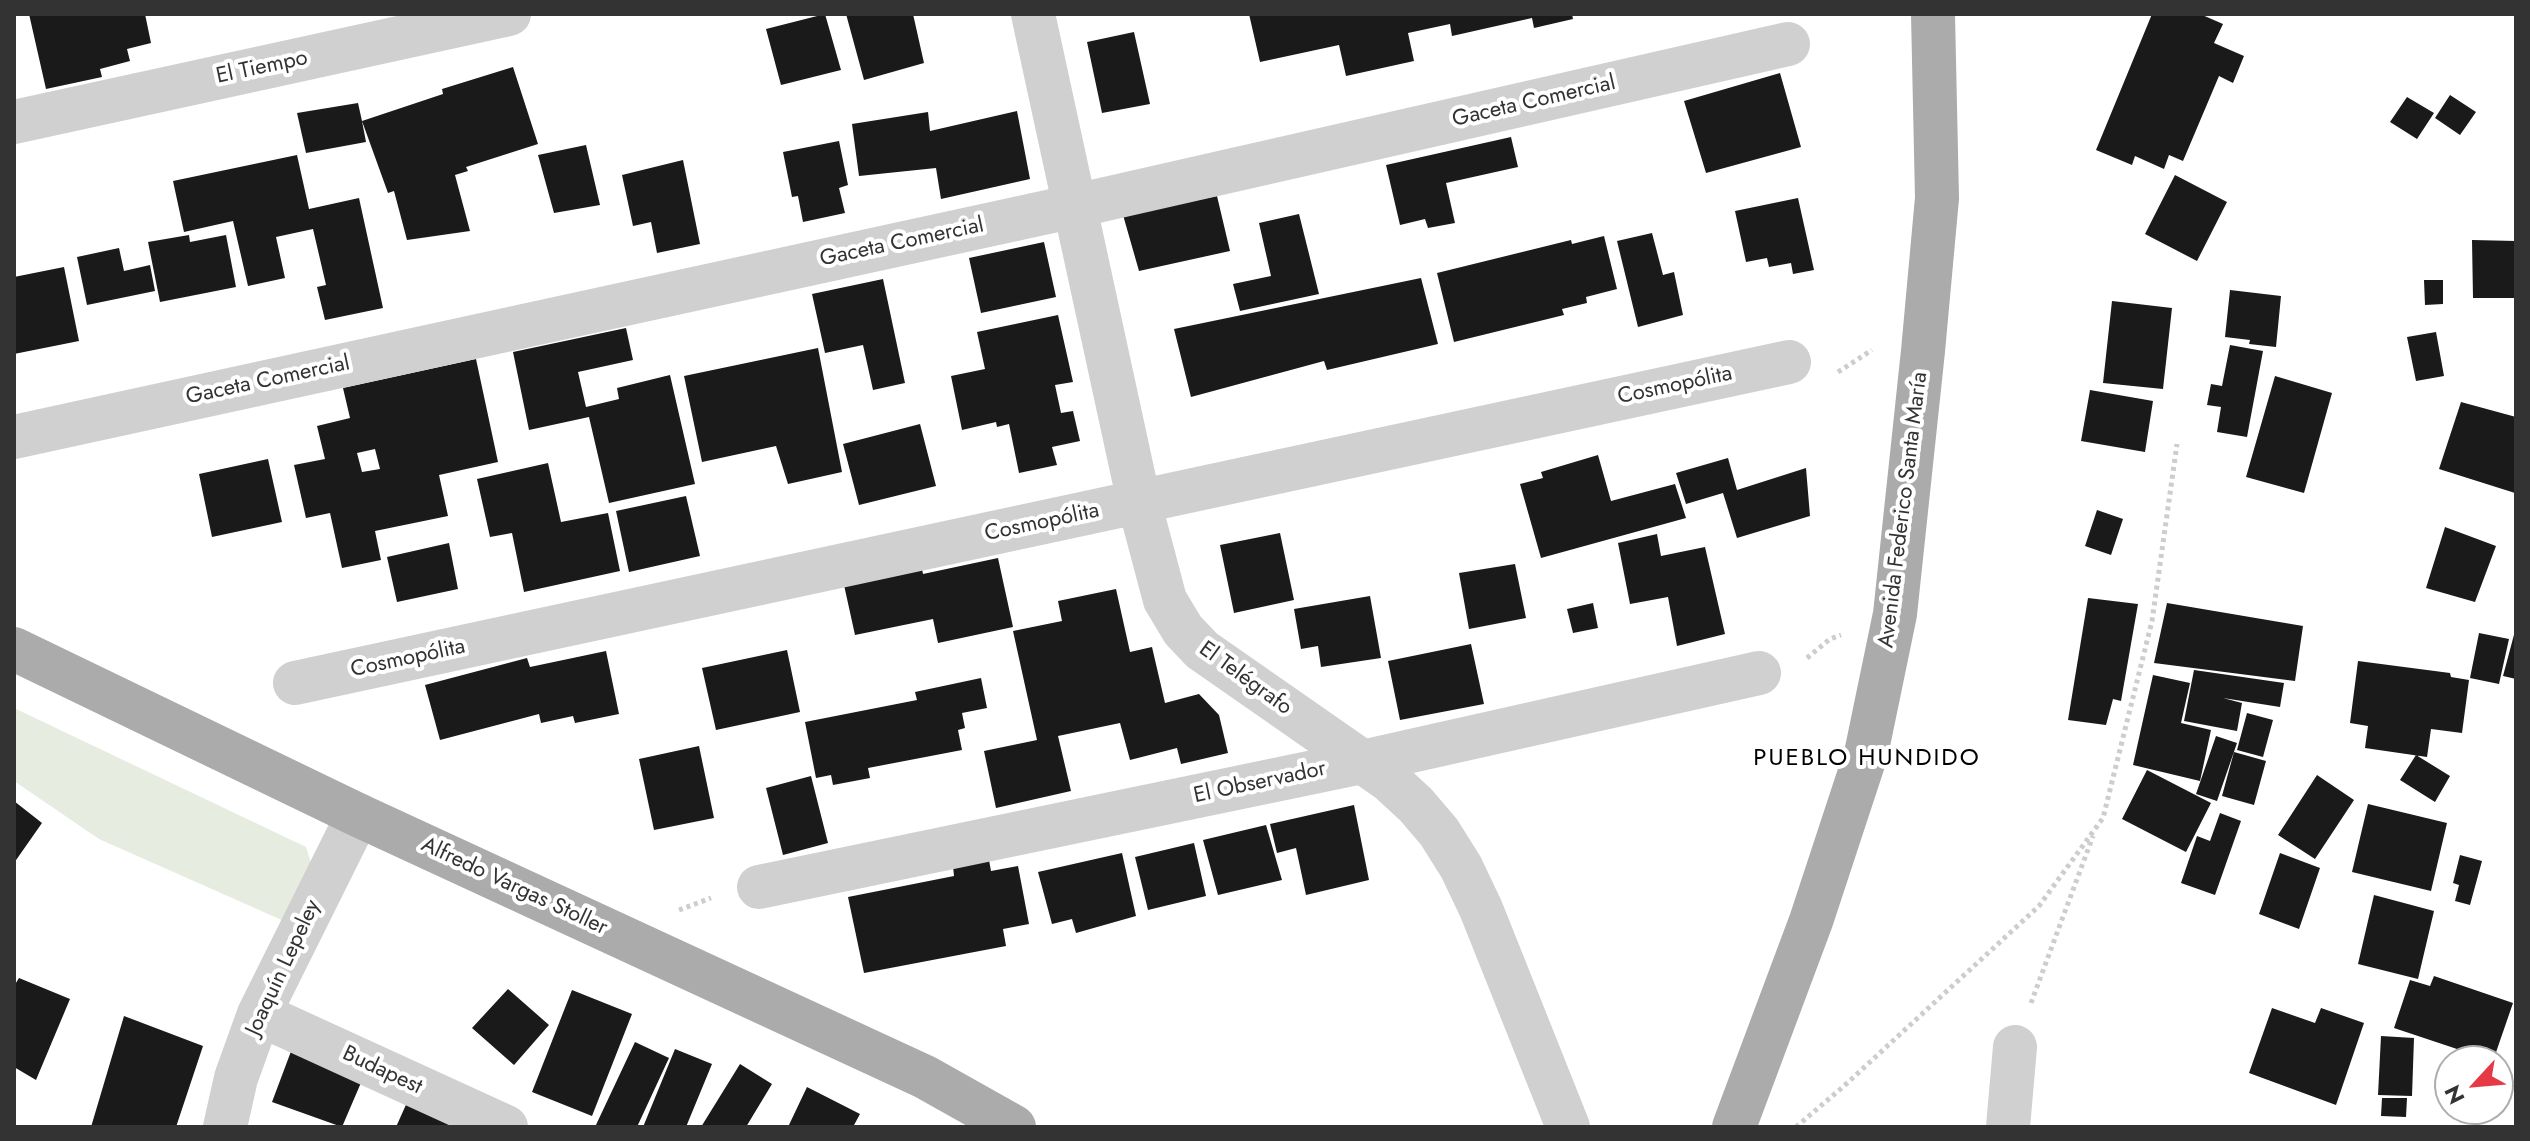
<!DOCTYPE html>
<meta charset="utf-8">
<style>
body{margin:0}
#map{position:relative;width:2530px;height:1141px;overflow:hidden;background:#fff;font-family:Jost,sans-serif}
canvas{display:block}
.frame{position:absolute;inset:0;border:16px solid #333;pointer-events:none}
.north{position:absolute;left:2434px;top:1045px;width:80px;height:80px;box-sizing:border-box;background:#fff;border:2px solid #adadad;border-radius:50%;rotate:244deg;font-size:22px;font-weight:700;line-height:32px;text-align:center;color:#333}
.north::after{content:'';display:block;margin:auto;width:28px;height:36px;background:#e63946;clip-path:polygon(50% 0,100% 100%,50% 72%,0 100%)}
</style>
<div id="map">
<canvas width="2530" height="1141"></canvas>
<div class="frame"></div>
<div class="north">N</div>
</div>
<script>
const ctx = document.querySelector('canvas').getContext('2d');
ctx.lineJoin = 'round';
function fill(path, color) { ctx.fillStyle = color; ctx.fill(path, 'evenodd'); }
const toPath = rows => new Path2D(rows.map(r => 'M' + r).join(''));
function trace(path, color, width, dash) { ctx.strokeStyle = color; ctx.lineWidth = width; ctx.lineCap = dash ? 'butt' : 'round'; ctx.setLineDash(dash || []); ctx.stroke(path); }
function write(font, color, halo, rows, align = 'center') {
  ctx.font = font + ' Jost,sans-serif'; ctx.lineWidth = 8; ctx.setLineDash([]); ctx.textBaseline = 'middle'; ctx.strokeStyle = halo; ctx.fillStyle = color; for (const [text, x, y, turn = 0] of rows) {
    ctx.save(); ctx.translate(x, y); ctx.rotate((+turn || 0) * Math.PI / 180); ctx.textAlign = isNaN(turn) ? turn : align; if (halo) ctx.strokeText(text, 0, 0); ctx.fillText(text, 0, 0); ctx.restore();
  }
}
fill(toPath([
 [14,708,306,847,312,866,284,921,99,839,14,781]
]), '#e6ecdf');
fill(toPath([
 [29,14,145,14,151,43,127,49,130,61,100,69,102,77,46,89],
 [825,14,841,70,781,85,766,29],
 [846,14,913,14,924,63,864,80],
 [1249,14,1572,14,1573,19,1534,28,1532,18,1452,36,1450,24,1408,33,1414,61,1346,76,1339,45,1260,62],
 [2152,14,2200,14,2223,24,2214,43,2244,56,2233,83,2219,76,2183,161,2169,155,2164,169,2135,156,2132,165,2096,150],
 [1134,32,1150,104,1102,113,1087,42],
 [513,67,538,144,466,167,468,171,455,175,470,231,407,240,394,191,388,193,362,121,366,142,306,153,297,113,358,103,362,121,443,94,442,89],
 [1780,73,1801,147,1706,173,1684,101],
 [2450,95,2476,112,2460,135,2435,118],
 [2407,97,2434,113,2417,139,2390,122],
 [1017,111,1030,179,941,199,936,168,859,176,852,124,928,112,930,131],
 [1511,137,1518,167,1446,183,1455,223,1428,228,1425,219,1400,225,1386,165],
 [839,141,848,185,839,188,845,213,803,222,798,196,792,197,783,152],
 [586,145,600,205,554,213,538,155],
 [297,155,309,209,359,198,383,308,325,320,317,287,326,285,313,229,276,237,285,278,248,286,233,221,184,232,173,181],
 [683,160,700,244,657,253,651,222,633,226,622,175],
 [2175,175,2227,202,2197,261,2145,234],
 [1217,196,1230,251,1139,271,1123,215],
 [1798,198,1814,270,1793,274,1791,263,1769,267,1767,258,1746,262,1735,211],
 [1299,214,1319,294,1240,311,1233,284,1271,276,1259,223],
 [1652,233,1663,275,1674,272,1683,315,1638,327,1617,241],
 [189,235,190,242,226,235,236,287,160,302,148,242],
 [1604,236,1617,289,1586,297,1587,303,1562,309,1564,315,1454,342,1437,273,1571,240,1572,244],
 [2472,240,2516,241,2516,298,2473,298],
 [1044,242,1056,297,981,313,969,258],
 [119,248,124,271,150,265,155,291,87,305,77,257],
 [64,267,79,341,14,354,14,277],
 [1421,278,1438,344,1327,370,1324,361,1191,397,1174,329],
 [883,279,905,383,873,390,863,345,825,353,812,294],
 [2424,280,2443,280,2443,304,2425,305],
 [2230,290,2281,296,2276,347,2249,344,2250,340,2225,337],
 [2112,301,2172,308,2163,389,2103,383],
 [1058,315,1073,382,1055,385,1061,413,1073,411,1080,441,1052,447,1057,465,1019,473,1009,424,997,427,996,422,962,430,951,376,985,369,977,332],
 [626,328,633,360,578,372,586,407,619,399,617,388,670,375,695,484,609,503,589,417,529,430,513,352],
 [2436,332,2444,376,2416,381,2407,337],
 [2230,345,2263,351,2247,437,2217,432,2221,407,2207,405,2211,384,2222,386],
 [818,348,842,472,788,484,776,446,702,462,684,376],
 [476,359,498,462,439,475,448,516,375,531,381,560,342,568,330,513,306,518,294,465,325,459,317,426,350,418,343,388],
 [375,449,380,469,362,472,357,453],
 [2275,376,2332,393,2304,493,2246,477],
 [2090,390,2153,401,2145,452,2081,441],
 [2461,402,2516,417,2515,493,2439,469],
 [920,424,936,486,859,505,843,444],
 [1598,455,1611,501,1675,484,1686,518,1541,558,1520,484,1543,478,1541,472],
 [1728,458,1737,490,1806,468,1810,516,1737,538,1723,493,1686,504,1676,473],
 [268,459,282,522,212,537,199,474],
 [548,463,561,522,608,513,620,571,524,592,512,533,490,537,477,479],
 [686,496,700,556,629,572,616,511],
 [2097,510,2123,519,2111,555,2085,546],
 [2445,527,2496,546,2475,602,2426,588],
 [1280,533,1294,600,1234,613,1220,545],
 [1657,534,1661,556,1705,547,1725,634,1677,646,1668,597,1630,604,1618,543],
 [449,543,458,589,397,602,387,557],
 [998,558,1013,627,938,643,933,619,855,635,844,585,922,569,923,574],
 [1515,564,1526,618,1469,629,1459,573],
 [1116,589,1130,652,1152,647,1165,703,1199,694,1219,715,1228,753,1181,764,1177,748,1130,760,1120,723,1058,736,1071,791,996,808,984,751,1037,740,1013,631,1062,621,1058,601],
 [1370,596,1381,658,1321,667,1318,646,1301,649,1294,609],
 [2088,598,2138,604,2121,701,2113,699,2106,725,2068,720],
 [1593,603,1598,628,1573,633,1567,609],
 [2167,603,2303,626,2295,681,2154,663],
 [2515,631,2516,631,2516,679,2503,676],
 [2479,633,2509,639,2499,684,2470,678],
 [1471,644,1484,704,1400,720,1388,661],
 [787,650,800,712,716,730,702,668],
 [606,651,619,714,575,723,573,716,541,723,539,714,440,740,425,685,527,658,530,667],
 [2358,661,2450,673,2451,677,2469,680,2462,733,2431,729,2427,757,2365,748,2368,726,2350,723],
 [2194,670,2284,683,2280,707,2223,698,2242,703,2237,731,2184,721],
 [2153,675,2190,683,2181,723,2211,730,2200,781,2133,765],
 [981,678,987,708,962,713,965,728,958,730,962,750,868,768,870,778,833,785,831,775,816,778,805,722,917,700,915,692],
 [2247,713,2273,720,2263,757,2237,750],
 [2216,736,2237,743,2217,801,2196,794],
 [699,746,714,818,654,830,639,759],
 [2234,752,2266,761,2254,805,2222,796],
 [2416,755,2450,776,2435,802,2400,780],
 [2147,770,2211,803,2186,852,2122,819],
 [2317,775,2354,800,2315,859,2278,835],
 [811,776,828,843,783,855,766,788],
 [14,801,42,823,14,863],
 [2368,804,2447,823,2431,891,2352,872],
 [1354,805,1369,880,1306,895,1296,848,1277,853,1270,824],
 [2220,813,2241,821,2215,895,2181,883,2197,836,2210,841],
 [1266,825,1282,880,1218,895,1203,840],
 [1194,843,1206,896,1148,910,1135,857],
 [1122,853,1136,916,1076,933,1072,919,1052,924,1038,872],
 [2280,853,2320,868,2299,929,2259,914],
 [2460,855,2482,861,2470,905,2455,901,2459,885,2453,883],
 [989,860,991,871,1018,866,1029,924,1003,929,1006,946,864,973,848,897,954,876,953,866],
 [2374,895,2434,911,2418,979,2358,964],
 [2434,976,2513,1003,2493,1061,2394,1028,2410,980,2430,986],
 [19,978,70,999,36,1080,14,1067,14,986],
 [508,989,549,1025,514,1065,472,1028],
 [572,990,632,1014,592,1116,532,1092],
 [2272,1008,2315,1023,2321,1008,2364,1023,2336,1105,2249,1073],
 [124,1016,203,1046,176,1127,91,1127],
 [2381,1036,2414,1038,2412,1096,2378,1095],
 [635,1042,669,1058,637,1127,595,1127],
 [293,1046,363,1078,342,1127,272,1102],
 [675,1049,712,1064,686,1127,643,1127],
 [740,1064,772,1084,746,1127,701,1127],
 [807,1087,860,1114,853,1127,788,1127],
 [409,1098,464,1127,396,1127],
 [2382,1098,2407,1098,2406,1117,2381,1116]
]), '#1a1a1a');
trace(toPath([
 [1838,372,1872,350],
 [1807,658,1830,639,1841,635],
 [679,910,711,898],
 [2031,1003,2093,836],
 [1796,1127,1844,1086,2039,906,2103,818,2152,621,2177,444]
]), '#cdcdcd', 5, [4, 4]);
trace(toPath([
 [1033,14,1139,502,1165,600,1183,630,1202,650,1390,781,1416,805,1439,832,1461,867,1481,909,1568,1127],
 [14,122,509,14],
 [14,437,1075,206,1788,44],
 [295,683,1789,362],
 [759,887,1362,762,1759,673],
 [259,1014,506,1127],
 [225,1127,236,1078,259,1014,358,815],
 [2008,1127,2015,1047]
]), '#d0d0d0', 44);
trace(toPath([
 [14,649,358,815,925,1077,1014,1127],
 [1734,1127,1811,921,1866,754,1895,614,1923,351,1937,198,1933,14]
]), '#ababab', 44);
write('22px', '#333', '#fff', [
 ["El Tiempo",262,68,-12],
 ["Gaceta Comercial",1534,102,-13],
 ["Gaceta Comercial",902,243,-12],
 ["Gaceta Comercial",268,381,-12],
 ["Cosmopólita",1675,386,-12],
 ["Avenida Federico Santa María",1904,510,-83],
 ["Cosmopólita",1042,523,-12],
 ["Cosmopólita",408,659,-12],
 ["El Telégrafo",1245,679,36],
 ["El Observador",1260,783,-12],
 ["Alfredo Vargas Stoller",514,887,25],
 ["Joaquín Lepeley",284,968,-65],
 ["Budapest",382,1071,25]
]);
ctx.letterSpacing = '2px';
write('24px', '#000', '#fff', [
 ["PUEBLO HUNDIDO",1867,759]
]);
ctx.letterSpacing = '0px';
</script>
